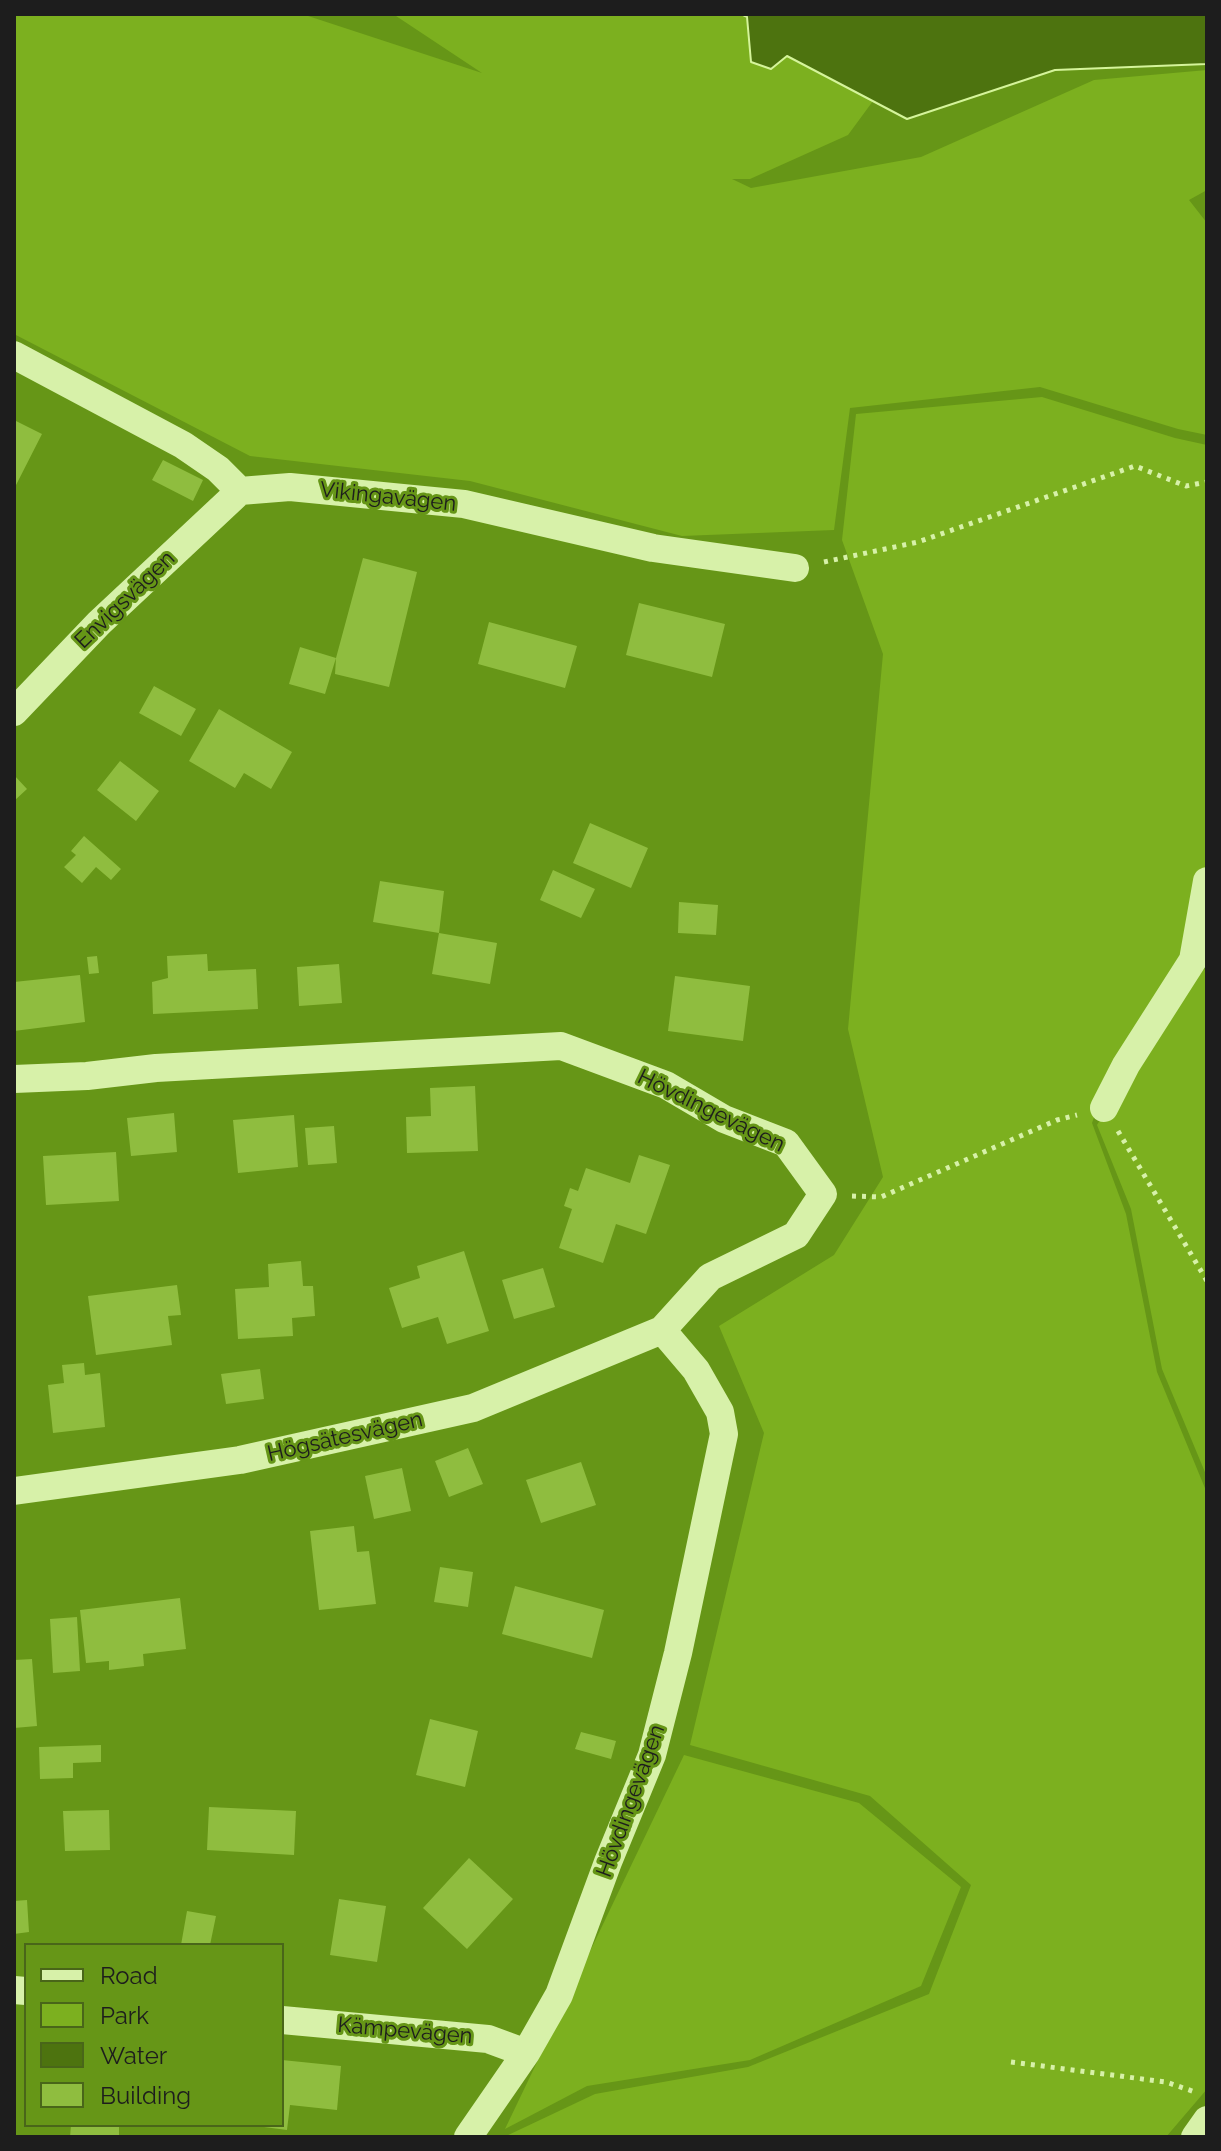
<!DOCTYPE html>
<meta charset="utf-8">
<style>
body{margin:0}
#map{position:relative;width:1221px;height:2151px;overflow:hidden;background:#669617;font-family:Raleway,sans-serif}
canvas{display:block}
.frame{position:absolute;inset:0;border:16px solid #1d1d1d;pointer-events:none}
.legend{position:absolute;left:24px;top:1943px;width:260px;height:184px;box-sizing:border-box;background:#669617;border:2px solid #496619;margin:0;padding:10px 14px;list-style:none;font-size:24px;color:#1d1d1d}
.legend li{display:flex;align-items:center;gap:16px;height:40px}
.legend b{width:40px;border:2px solid #496619}
</style>
<div id="map">
<canvas width="1221" height="2151"></canvas>
<div class="frame"></div>
<ul class="legend">
<li><b style="height:10px;background:#d7f1a9"></b>Road</li>
<li><b style="height:22px;background:#7cb01f"></b>Park</li>
<li><b style="height:22px;background:#4d730f"></b>Water</li>
<li><b style="height:22px;background:#8fbd3f"></b>Building</li>
</ul>
</div>
<script>
const ctx = document.querySelector('canvas').getContext('2d');
ctx.lineJoin = 'round';
function fill(path, color) { ctx.fillStyle = color; ctx.fill(path, 'evenodd'); }
const toPath = rows => new Path2D(rows.map(r => 'M' + r).join(''));
function trace(path, color, width, dash) { ctx.strokeStyle = color; ctx.lineWidth = width; ctx.lineCap = dash ? 'butt' : 'round'; ctx.setLineDash(dash || []); ctx.stroke(path); }
function write(font, color, halo, rows, align = 'center') {
  ctx.font = font + ' Raleway,sans-serif'; ctx.lineWidth = 6; ctx.setLineDash([]); ctx.textBaseline = 'middle'; ctx.strokeStyle = halo; ctx.fillStyle = color; for (const [text, x, y, turn = 0] of rows) {
    ctx.save(); ctx.translate(x, y); ctx.rotate((+turn || 0) * Math.PI / 180); ctx.textAlign = isNaN(turn) ? turn : align; if (halo) ctx.strokeText(text, 0, 0); ctx.fillText(text, 0, 0); ctx.restore();
  }
}
fill(toPath([
 [14,14,302,14,482,73,393,14,741,14,787,55,873,101,848,135,750,179,732,179,751,188,921,157,1094,80,1207,70,1207,190,1189,200,1207,223,1207,435,1178,429,1040,387,850,408,834,530,682,536,470,481,250,456,14,334],
 [1042,397,1175,438,1207,445,1207,938,1113,1062,1092,1123,1126,1214,1157,1372,1207,1493,1207,2089,1166,2137,504,2137,595,2094,748,2067,929,1994,971,1885,870,1796,690,1745,764,1433,719,1326,834,1255,883,1177,848,1029,883,654,842,540,856,414],
 [1207,969,1207,1477,1162,1369,1131,1209,1097,1125,1131,1067,1202,970],
 [684,1755,859,1803,961,1887,921,1986,750,2060,587,2086,505,2129]
]), '#7cb01f');
const water = toPath([
 [741,14,1207,14,1207,64,1055,70,907,119,787,56,771,69,751,62,747,17,741,14]
]);
fill(water, '#4d730f');
trace(water, '#d5f49b', 2);
fill(toPath([
 [14,420,42,434,14,489],
 [163,460,203,480,193,501,152,480],
 [363,558,417,572,389,687,335,674,336,658,325,694,289,684,300,647,336,658],
 [639,603,725,624,712,677,626,655],
 [489,622,577,646,565,688,478,664],
 [154,686,196,709,181,736,139,713],
 [219,709,292,752,271,789,244,773,235,788,189,761],
 [120,761,159,791,136,821,97,790],
 [14,775,27,789,14,801],
 [590,823,648,848,631,888,573,863],
 [84,836,121,869,111,880,96,867,82,883,64,867,76,855,71,851],
 [553,870,595,889,581,918,540,900],
 [380,881,444,891,439,933,497,943,490,984,432,974,439,933,373,922],
 [679,902,718,905,716,935,678,933],
 [207,954,208,971,256,969,258,1009,153,1014,152,982,168,978,167,956],
 [97,956,99,973,89,974,87,957],
 [339,964,342,1003,299,1006,297,967],
 [80,975,85,1022,14,1031,14,982],
 [675,976,750,986,743,1041,668,1031],
 [475,1086,478,1151,407,1153,406,1117,431,1116,430,1088],
 [174,1113,177,1152,131,1156,127,1118],
 [294,1115,298,1167,238,1173,233,1120],
 [334,1126,337,1163,308,1165,305,1128],
 [116,1152,119,1201,46,1205,43,1156],
 [639,1155,670,1165,646,1234,616,1224,603,1263,559,1248,572,1209,564,1206,570,1188,578,1191,586,1168,630,1183],
 [464,1251,489,1331,447,1344,438,1317,402,1328,389,1288,420,1278,417,1266],
 [301,1261,303,1286,313,1286,315,1316,292,1318,293,1336,238,1339,235,1289,269,1287,268,1264],
 [543,1268,555,1307,514,1319,502,1280],
 [177,1285,181,1315,168,1316,172,1345,96,1355,88,1296],
 [84,1363,85,1375,100,1373,105,1427,53,1433,48,1385,64,1383,62,1365],
 [260,1369,264,1399,226,1404,221,1374],
 [468,1448,483,1484,449,1497,435,1461],
 [581,1462,596,1505,541,1523,526,1480],
 [402,1468,411,1511,374,1519,365,1476],
 [354,1526,357,1552,369,1551,376,1604,319,1610,310,1531],
 [440,1567,473,1572,468,1607,434,1602],
 [515,1586,604,1610,592,1658,502,1634],
 [180,1598,186,1649,143,1654,144,1666,109,1670,109,1661,86,1663,80,1610],
 [77,1617,80,1671,53,1673,50,1619],
 [32,1659,37,1726,14,1728,14,1660],
 [430,1719,478,1731,465,1787,416,1775],
 [581,1732,616,1741,611,1759,575,1749],
 [101,1745,101,1762,73,1763,73,1778,40,1779,39,1747],
 [209,1807,296,1811,294,1855,207,1850],
 [109,1810,110,1850,65,1851,63,1811],
 [469,1858,513,1899,467,1949,423,1908],
 [339,1899,386,1906,377,1962,330,1955],
 [27,1900,29,1932,14,1934,14,1901],
 [187,1911,216,1916,210,1945,181,1945],
 [282,2060,341,2066,337,2110,290,2105,287,2130,264,2127,264,2125,282,2125],
 [71,2125,119,2125,119,2137,70,2137]
]), '#8fbd3f');
trace(toPath([
 [824,562,918,542,1135,466,1186,486,1207,482],
 [1118,1131,1207,1281],
 [852,1196,881,1197,1057,1120,1077,1115],
 [1011,2062,1166,2082,1195,2092]
]), '#d7f1a9', 5, [4, 6]);
trace(toPath([
 [14,355,183,445,218,469,240,491,290,487,464,504,653,548,795,568],
 [14,712,99,623,240,491],
 [14,1079,87,1076,156,1068,561,1046,666,1085,724,1119,786,1143,823,1194,796,1235,710,1277,662,1330,696,1370,720,1412,724,1434,678,1653,652,1755,608,1862,559,1995,526,2053,468,2137],
 [1104,1108,1126,1065,1193,960,1207,881],
 [14,1491,240,1460,473,1408,662,1330],
 [14,1990,26,1991],
 [282,2020,488,2039,526,2053],
 [1195,2137,1207,2120]
]), '#d7f1a9', 28);
write('22px', '#1d1d1d', '#669617', [
 ["Vikingavägen",388,497,6],
 ["Envigsvägen",125,600,-44],
 ["Hövdingevägen",711,1111,26],
 ["Högsätesvägen",345,1437,-13],
 ["Hövdingevägen",631,1801,-70],
 ["Kämpevägen",405,2031,5]
]);
</script>
